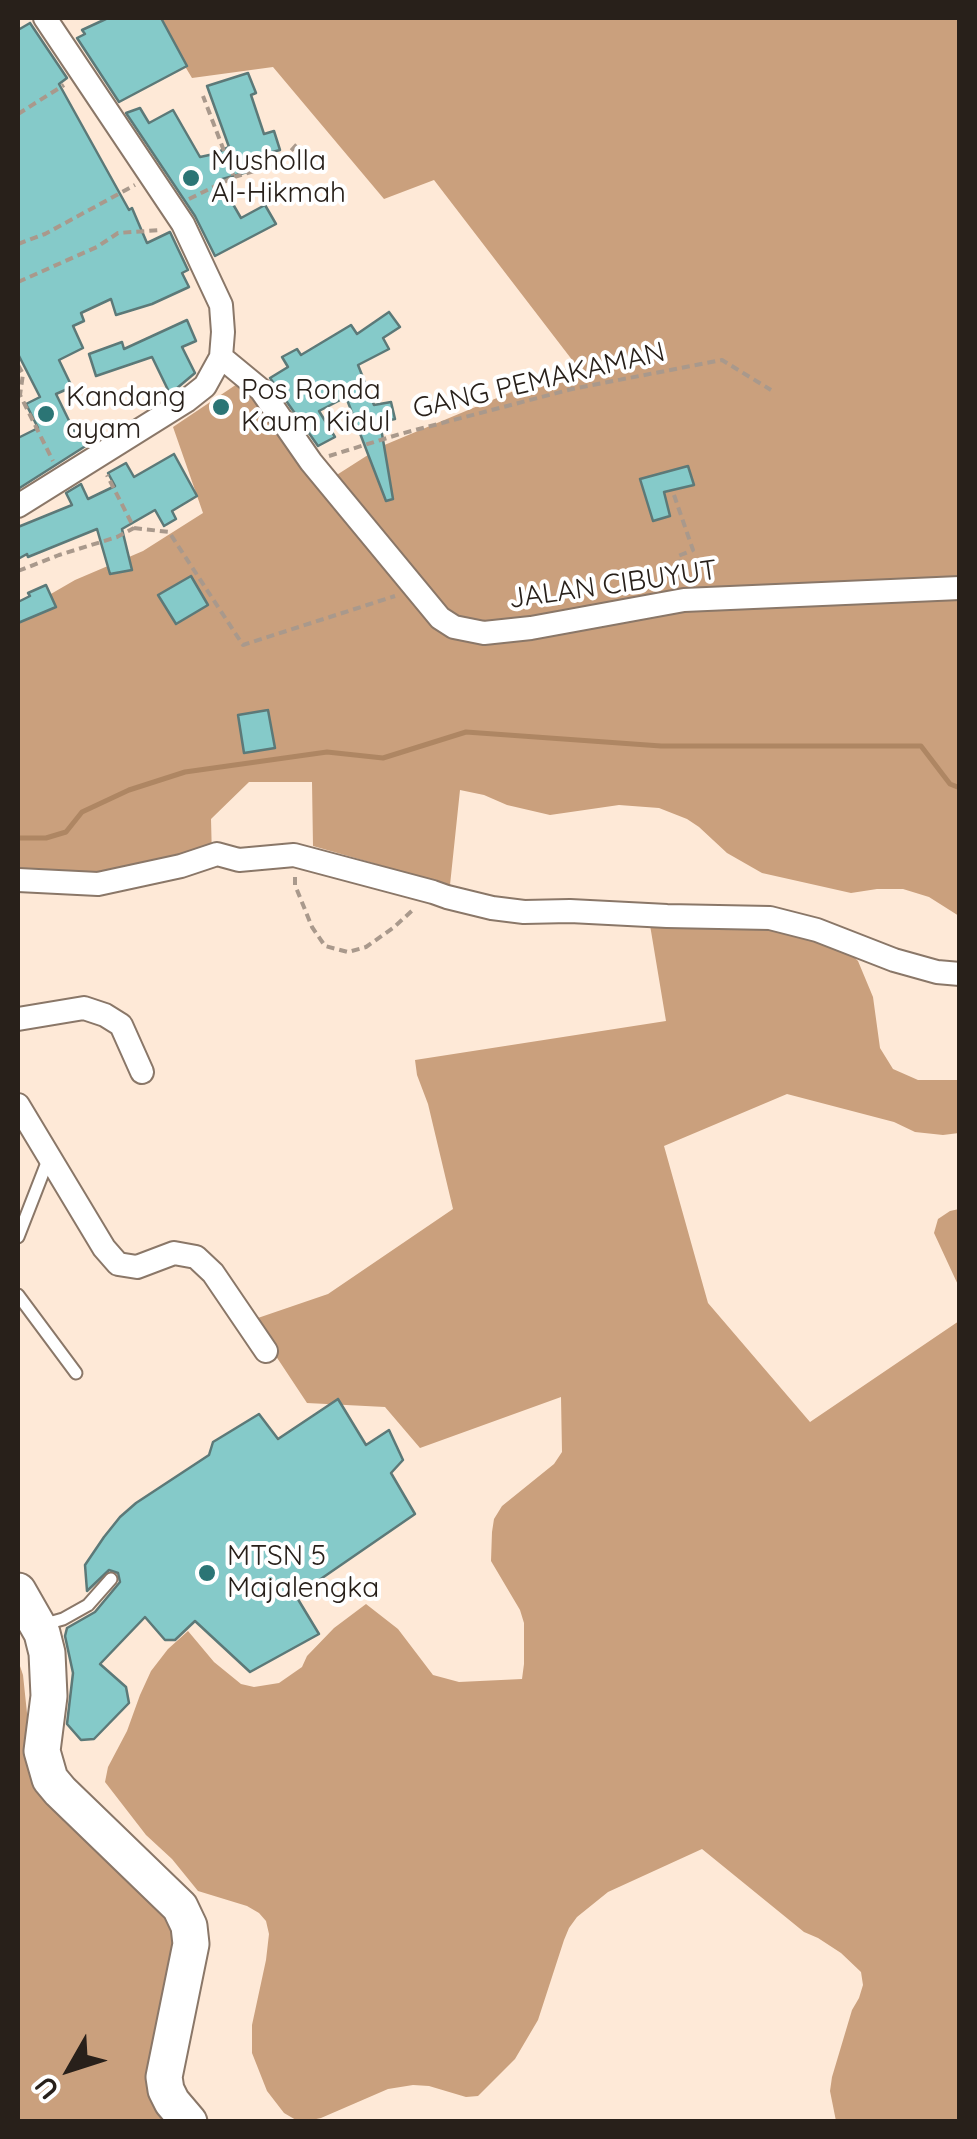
<!DOCTYPE html>
<style>
body{margin:0}
#map{position:relative;width:977px;height:2139px;overflow:hidden;background:#fee9d7;font-family:Quicksand,sans-serif}
canvas{display:block}
.frame{position:absolute;inset:0;border:20px solid #28201a;pointer-events:none}
.north{position:absolute;left:20px;top:2019px;width:100px;height:100px;-webkit-text-stroke:8px #fff;paint-order:stroke;rotate:231deg;font-size:28px;font-weight:700;line-height:40px;text-align:center;color:#28201a}
.north::after{content:'';display:block;margin:auto;width:35px;height:45px;background:#28201a;clip-path:polygon(50% 0,100% 100%,50% 72%,0 100%)}
</style>
<div id="map">
<canvas width="977" height="2139"></canvas>
<div class="frame"></div>
<div class="north">U</div>
</div>
<script>
const ctx = document.querySelector('canvas').getContext('2d');
ctx.lineJoin = 'round';
function fill(path, color) { ctx.fillStyle = color; ctx.fill(path, 'evenodd'); }
const toPath = rows => new Path2D(rows.map(r => 'M' + r).join(''));
function trace(path, color, width, dash) { ctx.strokeStyle = color; ctx.lineWidth = width; ctx.lineCap = dash ? 'butt' : 'round'; ctx.setLineDash(dash || []); ctx.stroke(path); }
function write(font, color, halo, rows, align = 'center') {
  ctx.font = font + ' Quicksand,sans-serif'; ctx.lineWidth = 8; ctx.setLineDash([]); ctx.textBaseline = 'middle'; ctx.strokeStyle = halo; ctx.fillStyle = color; for (const [text, x, y, turn = 0] of rows) {
    ctx.save(); ctx.translate(x, y); ctx.rotate((+turn || 0) * Math.PI / 180); ctx.textAlign = isNaN(turn) ? turn : align; if (halo) ctx.strokeText(text, 0, 0); ctx.fillText(text, 0, 0); ctx.restore();
  }
}
fill(toPath([
 [156,18,959,18,959,916,929,897,903,889,877,889,851,893,762,873,727,853,699,827,687,819,659,808,619,805,550,815,507,805,484,795,460,790,450,885,313,846,312,782,249,782,211,819,212,858,116,875,18,878,18,613,75,580,143,551,203,513,173,427,246,378,321,485,382,446,576,365,434,180,384,199,273,67,192,78],
 [648,913,823,928,858,961,873,997,880,1048,893,1069,918,1080,959,1080,959,1133,943,1135,915,1132,894,1122,787,1094,664,1146,708,1303,810,1422,959,1321,959,2121,836,2121,830,2091,832,2077,852,2010,859,1998,863,1985,861,1972,841,1953,818,1938,804,1932,702,1849,608,1892,577,1917,569,1928,564,1940,538,2020,515,2059,478,2096,466,2097,429,2086,413,2085,388,2089,321,2118,307,2121,296,2120,284,2113,267,2091,252,2053,252,2025,266,1960,269,1934,266,1921,259,1913,247,1906,198,1891,172,1859,146,1835,105,1782,108,1767,127,1731,140,1695,151,1671,168,1649,188,1631,214,1662,241,1684,254,1687,279,1683,302,1667,307,1656,334,1628,366,1604,398,1629,433,1675,459,1682,522,1679,524,1664,524,1623,520,1610,491,1561,492,1532,494,1519,502,1506,554,1464,562,1452,561,1397,420,1448,385,1407,307,1403,252,1320,328,1294,453,1209,428,1104,417,1075,415,1060,666,1021],
 [959,1209,960,1209,959,1287,934,1233,938,1219,950,1211],
 [18,1660,23,1675,27,1713,38,1765,122,1841,177,1931,179,2070,191,2108,199,2121,18,2121]
]), '#caa07d');
trace(toPath([
 [18,838,46,838,66,832,82,812,129,790,185,772,327,752,383,758,466,732,661,746,921,746,950,784,960,788]
]), '#ae8663', 5);
const building = toPath([
 [108,18,161,18,187,66,119,102,77,38,85,34,82,30,108,18],
 [30,23,67,78,59,84,129,210,132,208,147,243,170,232,188,270,182,273,189,287,152,304,116,315,111,299,81,313,84,321,73,326,83,348,59,360,72,387,56,394,77,437,90,430,95,440,18,489,18,438,38,428,26,404,40,397,18,354,18,30,30,23],
 [248,73,256,93,251,95,264,134,274,131,280,150,261,155,265,167,219,180,241,218,265,205,276,224,215,256,195,216,126,113,140,108,149,123,173,110,200,157,214,154,229,147,207,86,248,73],
 [389,312,400,327,383,338,389,349,358,365,374,405,391,402,395,419,380,422,393,499,386,501,346,397,319,411,335,437,318,446,270,378,288,367,282,357,297,349,301,355,351,325,357,334,389,312],
 [187,320,196,341,182,347,195,373,170,394,152,357,96,376,89,354,122,342,124,349,187,320],
 [174,454,197,496,172,511,176,519,164,526,155,510,122,529,132,570,110,574,97,529,28,557,27,554,18,559,18,527,72,505,66,493,81,484,88,499,115,486,108,473,126,463,134,477,174,454],
 [688,466,694,485,664,492,670,516,653,521,640,479,688,466],
 [191,576,208,605,176,624,158,595,191,576],
 [46,585,56,607,18,623,18,602,30,596,28,593,46,585],
 [268,710,275,748,244,753,238,715,268,710],
 [338,1399,366,1445,389,1430,403,1460,391,1473,415,1514,296,1596,319,1634,250,1672,195,1621,175,1640,165,1640,145,1617,100,1664,126,1687,129,1703,94,1739,81,1740,67,1724,73,1673,65,1636,67,1628,95,1612,120,1582,118,1573,109,1570,87,1591,85,1565,104,1537,120,1517,136,1503,209,1455,213,1442,259,1414,278,1439,338,1399]
]);
fill(building, '#85cac9');
trace(building, '#5c7978', 2.5);
const lane = toPath([
 [18,1237,48,1160],
 [18,1295,76,1373],
 [42,1625,63,1619,88,1605,111,1579]
]);
const street = toPath([
 [221,357,261,390,311,462,440,618,454,627,484,633,531,628,684,600,960,588],
 [18,506,186,401,205,386,221,357,223,332,221,305,183,224,45,18],
 [18,880,98,884,181,866,217,854,239,860,294,855,433,892,447,897,492,908,524,912,570,911,667,916,770,918,817,930,894,960,937,972,960,974],
 [18,1019,84,1008,105,1015,121,1025,142,1072],
 [18,1105,104,1248,118,1264,137,1267,174,1253,196,1257,213,1273,266,1351]
]);
const primary = toPath([
 [18,1591,42,1633,47,1653,49,1696,42,1751,50,1779,60,1791,180,1907,189,1926,191,1944,164,2077,166,2090,172,2102,189,2122]
]);
trace(lane, '#8a7768', 15);
trace(street, '#8a7768', 26);
trace(primary, '#8a7768', 39);
trace(toPath([
 [18,114,64,85],
 [234,177,279,164,300,141],
 [189,199,234,177,203,96],
 [18,244,45,234,135,185],
 [18,282,97,247,118,233,161,230],
 [18,365,23,374,20,395,53,461],
 [329,456,400,434,572,389,722,360,771,390],
 [674,495,693,550,678,556,681,580],
 [134,528,169,532,243,645,395,596],
 [18,571,59,555,117,537,134,528,107,475],
 [295,877,295,885,312,927,325,946,348,952,366,947,393,928,415,908]
]), '#a9998c', 4, [8, 5]);
trace(lane, '#fff', 11);
trace(street, '#fff', 22);
trace(primary, '#fff', 35);
for (const [x, y, r, color] of [
 [191,178,10,"#2b7575"],
 [221,407,10,"#2b7575"],
 [46,414,10,"#2b7575"],
 [207,1573,10,"#2b7575"]
]) { const dot = new Path2D(); dot.arc(x, y, r, 0, 2 * Math.PI); ctx.fillStyle = color; ctx.fill(dot); trace(dot, '#fff', 4); }
write('28px', '#28201a', '#fff', [
 ["Musholla",211,162],
 ["Al-Hikmah",211,194],
 ["Pos Ronda",241,391],
 ["Kaum Kidul",241,423],
 ["Kandang",66,398],
 ["ayam",66,430],
 ["MTSN 5",227,1557],
 ["Majalengka",227,1589]
], 'left');
write('28px', '#28201a', '#fff', [
 ["GANG PEMAKAMAN",539,381,-13],
 ["JALAN CIBUYUT",613,585,-8]
]);
</script>
